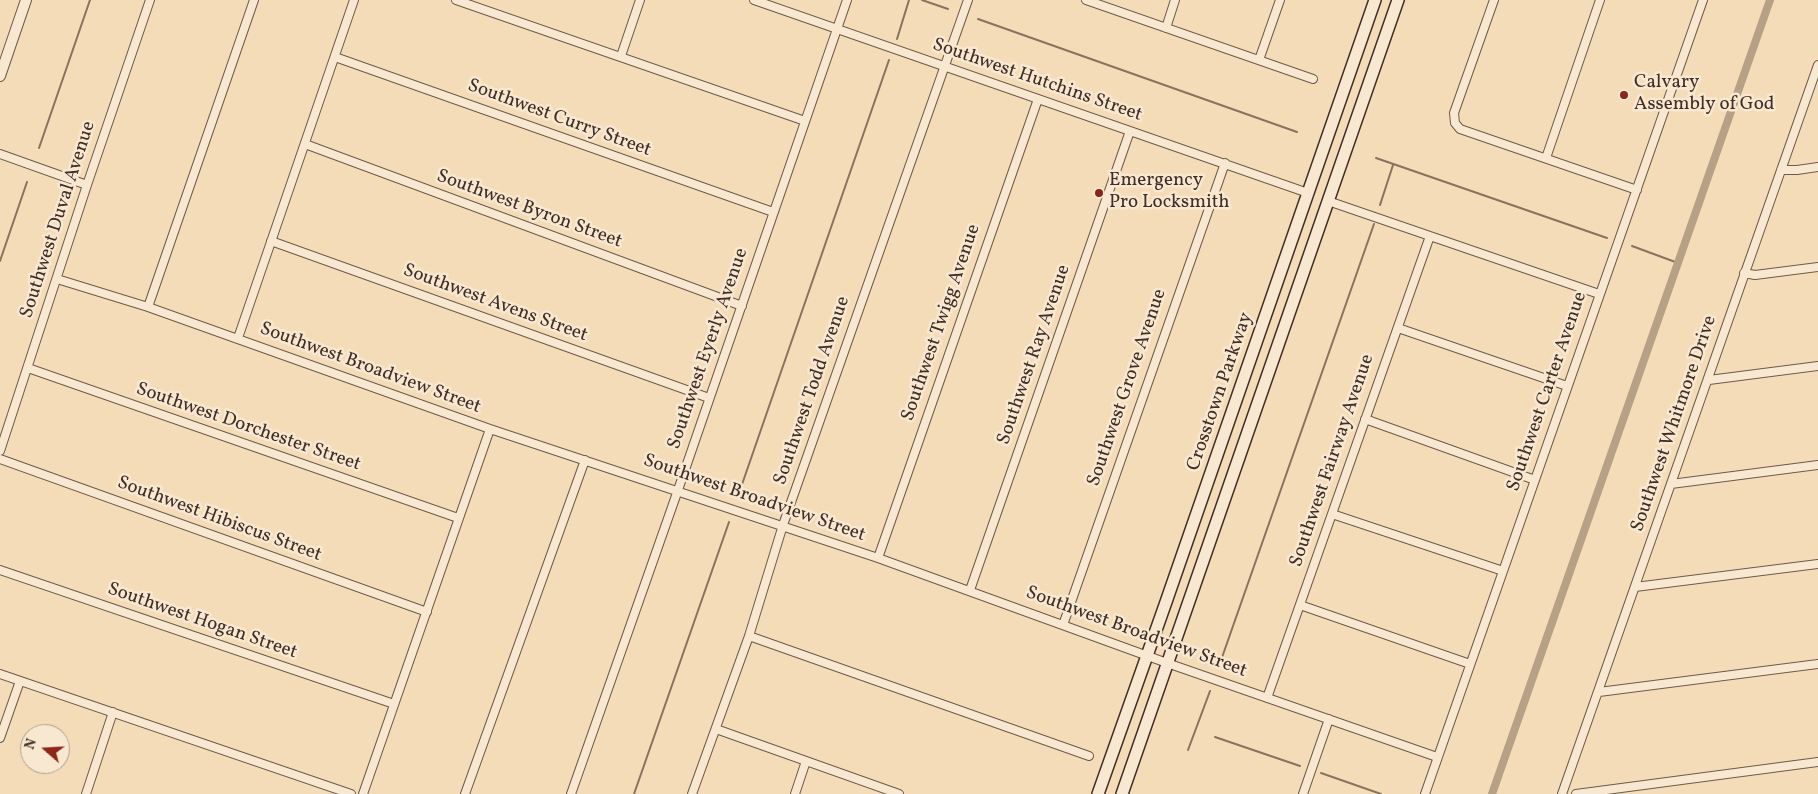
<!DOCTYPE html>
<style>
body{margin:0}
#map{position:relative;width:1818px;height:794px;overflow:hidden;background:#f5dcb8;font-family:Vollkorn,serif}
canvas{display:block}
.north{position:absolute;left:20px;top:724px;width:50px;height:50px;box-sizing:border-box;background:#f8e8d1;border:1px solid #ae9e8c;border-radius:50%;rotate:289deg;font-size:14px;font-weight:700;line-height:20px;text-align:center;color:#3f2e25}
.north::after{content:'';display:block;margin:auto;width:18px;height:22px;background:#8f2418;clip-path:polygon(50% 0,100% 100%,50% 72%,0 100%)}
</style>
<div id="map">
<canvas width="1818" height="794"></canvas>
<div class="north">N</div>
</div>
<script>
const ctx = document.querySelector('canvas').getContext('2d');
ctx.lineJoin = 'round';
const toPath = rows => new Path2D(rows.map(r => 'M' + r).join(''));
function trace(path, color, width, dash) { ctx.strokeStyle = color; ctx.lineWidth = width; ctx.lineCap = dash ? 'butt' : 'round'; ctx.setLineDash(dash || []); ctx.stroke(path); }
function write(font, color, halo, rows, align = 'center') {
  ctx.font = font + ' Vollkorn,serif'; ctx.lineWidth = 5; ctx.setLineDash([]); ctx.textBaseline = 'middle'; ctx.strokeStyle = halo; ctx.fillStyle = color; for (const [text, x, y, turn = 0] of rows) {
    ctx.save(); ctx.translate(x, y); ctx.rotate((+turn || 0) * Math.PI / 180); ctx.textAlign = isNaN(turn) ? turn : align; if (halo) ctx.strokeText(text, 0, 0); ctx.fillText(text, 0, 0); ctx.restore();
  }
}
trace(toPath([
 [922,0,948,9],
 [978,19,1297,132],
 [897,39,909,0],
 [39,148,90,0],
 [1376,158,1607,238],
 [1380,205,1393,165],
 [1632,246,1678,263],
 [0,261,27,182],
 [738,496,889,60],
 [1219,666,1374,224],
 [1215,737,1300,766],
 [1188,750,1210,691],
 [1321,773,1381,794],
 [634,794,729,522]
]), '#87735f', 2);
trace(toPath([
 [1492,794,1770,0]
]), '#b7a186', 8);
const minor = toPath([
 [456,0,805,121],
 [754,0,1308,193],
 [1086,0,1313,79],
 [1494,0,1454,113,1455,123,1460,129,1637,190],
 [1166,28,1175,0],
 [621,56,640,0],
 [335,57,773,212],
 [1259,60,1280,0],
 [305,144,742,306],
 [0,154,87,185],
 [1546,158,1600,0],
 [1781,170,1797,170,1818,167],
 [1328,201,1599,294],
 [271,241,709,398],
 [1744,273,1755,275,1818,267],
 [57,279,148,307,490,429,878,558,1167,663,1437,757],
 [148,307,254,0],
 [1398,328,1567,386],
 [238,338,354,0],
 [28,368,458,518],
 [1709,380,1818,366],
 [1365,419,1535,480],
 [0,451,87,185,150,0],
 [0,459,427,612],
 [1671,484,1818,465],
 [1332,514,1503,571],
 [878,558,1038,99],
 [0,570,394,704],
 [1635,587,1818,564],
 [970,590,1130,131],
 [1300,605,1470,664],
 [1063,625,1225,163],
 [749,636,1089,756],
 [0,674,351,794],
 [1599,692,1818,664],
 [1267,698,1430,236],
 [716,729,899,794],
 [0,738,20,681],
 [86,794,113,712],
 [363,794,490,429],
 [465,794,585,460],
 [571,794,678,490,847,0],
 [692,794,749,636,783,525,968,0],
 [795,794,806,761],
 [1303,794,1329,719],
 [1425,794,1703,0],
 [1562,794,1818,65],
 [1576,794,1818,762]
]);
const tertiary = toPath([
 [0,76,26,0]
]);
const secondary = toPath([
 [1098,794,1166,602,1375,0],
 [1122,794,1398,0]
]);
trace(minor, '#6c5a4a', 10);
trace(tertiary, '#6c5a4a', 12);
trace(secondary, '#3f2e25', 14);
trace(minor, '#f8e8d1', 8);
trace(tertiary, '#f8e8d1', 10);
trace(secondary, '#f8e8d1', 11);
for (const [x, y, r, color] of [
 [1624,95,5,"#8f2418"],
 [1099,193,5,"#8f2418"]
]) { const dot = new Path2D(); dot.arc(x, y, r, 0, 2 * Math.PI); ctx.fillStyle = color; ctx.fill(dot); trace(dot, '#f8e8d1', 2); }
write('19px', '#3f2e25', '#f8e8d1', [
 ["Southwest Hutchins Street",1037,81,19],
 ["Southwest Curry Street",559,119,20],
 ["Southwest Byron Street",529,210,20],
 ["Southwest Duval Avenue",59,220,-72],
 ["Southwest Avens Street",495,304,20],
 ["Southwest Twigg Avenue",942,323,-71],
 ["Southwest Eyerly Avenue",709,349,-71],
 ["Southwest Ray Avenue",1035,355,-71],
 ["Southwest Broadview Street",370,369,20],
 ["Southwest Grove Avenue",1128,388,-71],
 ["Southwest Todd Avenue",813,391,-71],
 ["Crosstown Parkway",1221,392,-71],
 ["Southwest Carter Avenue",1548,392,-71],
 ["Southwest Whitmore Drive",1675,424,-71],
 ["Southwest Dorchester Street",248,428,19],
 ["Southwest Fairway Avenue",1333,461,-71],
 ["Southwest Broadview Street",754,499,19],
 ["Southwest Hibiscus Street",219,520,20],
 ["Southwest Hogan Street",202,622,19],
 ["Southwest Broadview Street",1136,633,20]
]);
write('19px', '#3f2e25', '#f8e8d1', [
 ["Calvary",1634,84],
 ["Assembly of God",1634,106],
 ["Emergency",1109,182],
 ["Pro Locksmith",1109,204]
], 'left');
</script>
